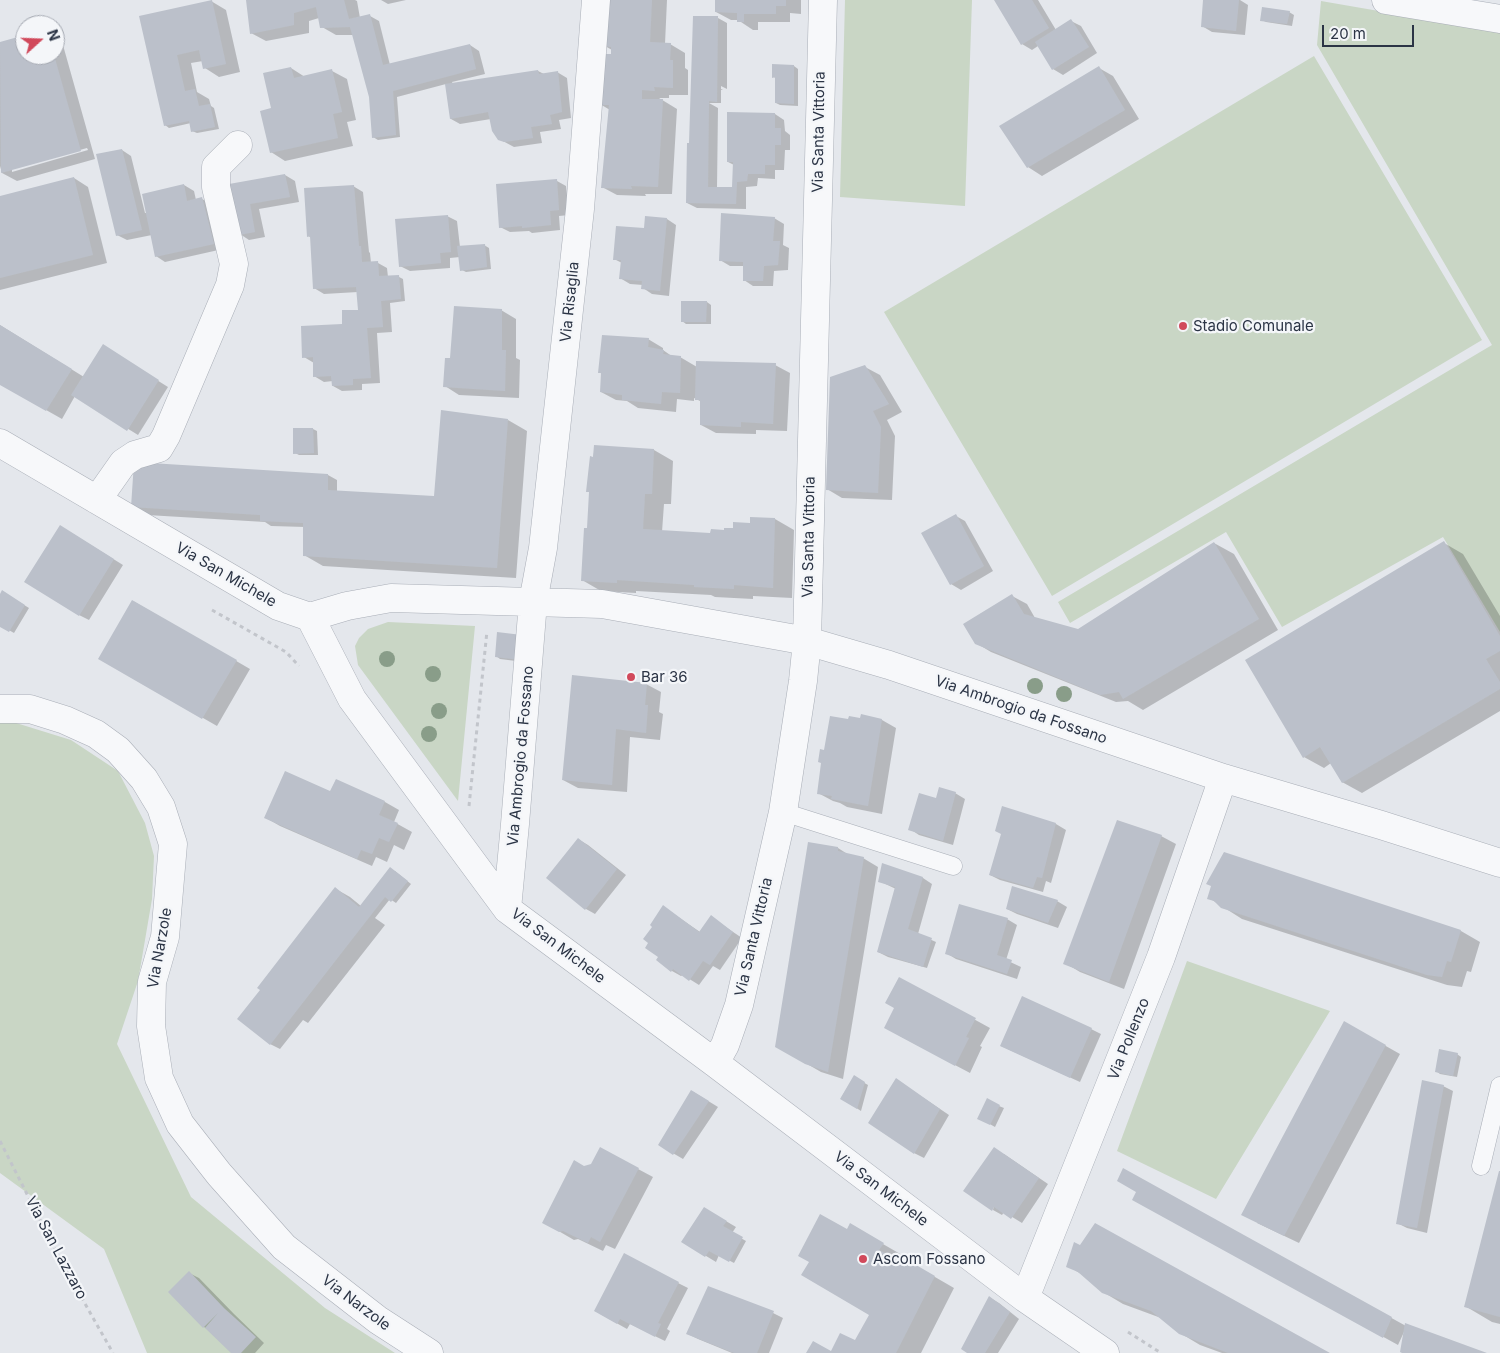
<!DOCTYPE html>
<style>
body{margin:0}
#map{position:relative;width:1500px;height:1353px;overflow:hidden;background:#e4e7ec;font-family:Inter,sans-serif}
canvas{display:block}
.north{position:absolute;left:15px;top:15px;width:50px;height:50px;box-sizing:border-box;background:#f4f6f9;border:1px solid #a4a8b1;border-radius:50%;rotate:70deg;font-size:14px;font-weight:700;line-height:20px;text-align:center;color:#2b3445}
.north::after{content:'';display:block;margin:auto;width:18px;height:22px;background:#d1495b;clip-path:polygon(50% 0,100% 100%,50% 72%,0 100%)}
.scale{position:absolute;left:1322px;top:25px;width:92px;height:22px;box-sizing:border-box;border:2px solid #2b3445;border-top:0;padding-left:6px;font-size:15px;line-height:18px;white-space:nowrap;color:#2b3445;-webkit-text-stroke:4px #f4f6f9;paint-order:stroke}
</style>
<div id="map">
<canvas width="1500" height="1353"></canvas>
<div class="north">N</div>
<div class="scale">20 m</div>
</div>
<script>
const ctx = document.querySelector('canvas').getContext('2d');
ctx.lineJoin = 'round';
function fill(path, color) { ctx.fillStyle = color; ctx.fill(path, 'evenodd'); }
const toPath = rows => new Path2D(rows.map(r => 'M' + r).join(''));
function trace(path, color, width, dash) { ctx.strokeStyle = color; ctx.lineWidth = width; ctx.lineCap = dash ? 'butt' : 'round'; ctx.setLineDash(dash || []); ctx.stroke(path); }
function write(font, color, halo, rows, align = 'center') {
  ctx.font = font + ' Inter,sans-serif'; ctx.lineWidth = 4.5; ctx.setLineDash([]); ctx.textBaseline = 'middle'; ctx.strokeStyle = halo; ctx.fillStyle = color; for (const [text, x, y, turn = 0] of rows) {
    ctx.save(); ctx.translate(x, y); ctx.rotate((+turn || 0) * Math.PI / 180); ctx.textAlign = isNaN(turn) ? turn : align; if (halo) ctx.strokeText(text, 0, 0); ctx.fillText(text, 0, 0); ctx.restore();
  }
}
fill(toPath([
 [845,0,972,0,965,206,840,197],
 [1321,1,1500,32,1500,632,1443,537,1282,627,1226,532,1070,623,1058,602,1492,345,1317,45],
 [1314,56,1482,340,1052,596,884,312],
 [388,622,475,626,458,801,358,665,355,646,359,638,368,629],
 [0,718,71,740,118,771,145,823,154,856,152,899,138,981,117,1044,191,1197,325,1308,395,1353,147,1353,104,1249,0,1173],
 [1187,961,1330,1011,1216,1199,1117,1151]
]), '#c9d6c5');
fill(toPath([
 [250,0,355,0,357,1,360,18,370,16,379,21,390,65,470,45,479,51,485,74,452,82,453,84,538,71,544,74,557,72,567,78,571,118,559,120,561,129,540,132,542,143,514,147,499,139,491,119,460,124,451,119,446,84,397,97,400,137,378,140,373,137,370,97,353,35,336,35,322,27,319,18,309,21,309,33,266,41,251,33],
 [381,0,406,0,388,4],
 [609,0,667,0,665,44,670,44,685,53,685,68,688,70,688,95,669,95,669,98,659,98,677,109,672,194,645,194,646,196,617,195,602,187,610,110,600,104,612,56,612,50,605,46],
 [716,0,801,0,801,14,790,13,790,22,758,22,758,30,753,30,738,20,731,20,716,12],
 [995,0,1038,0,1056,30,1071,21,1081,26,1097,53,1063,75,1053,69,1038,46,1032,50,1022,44],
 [1204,0,1240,0,1248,5,1245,35,1212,32,1202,26],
 [211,1,226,10,240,72,219,77,205,68,203,61,191,63,197,92,209,99,211,106,214,108,219,129,197,133,192,131,191,123,169,128,165,125,141,17],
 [1289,12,1294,15,1292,26,1266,22,1262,20],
 [718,18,727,23,727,89,721,86,721,89,723,90,721,90,721,103,709,103,718,108,717,188,733,189,734,165,728,162,775,114,784,120,785,131,790,135,790,150,785,150,784,170,775,170,775,179,758,178,757,186,746,187,746,209,697,208,687,203,690,145],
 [55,35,61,38,95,159,17,181,2,173,0,166,0,43,25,36,25,55,55,55],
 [87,148,88,150,12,172,12,169],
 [794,66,798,69,798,106,780,105,776,103,776,78,773,77],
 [291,68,305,77,332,71,347,79,356,120,347,122,353,146,285,161,271,152,272,109],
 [1099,68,1113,76,1139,119,1042,176,1028,167],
 [122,150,131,156,145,213,147,213,144,195,184,185,194,191,196,200,202,199,212,204,223,249,165,262,156,256,152,235,127,240,117,235],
 [285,175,295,181,299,202,259,209,265,237,249,240,240,234,230,185],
 [74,178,88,187,107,263,0,290,0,197],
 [557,181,566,186,569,215,559,216,560,230,532,233,529,231,510,232,500,227],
 [353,186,363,192,369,252,370,253,371,263,378,263,387,268,388,277,399,277,403,279,405,301,390,303,392,332,377,333,380,383,362,384,362,390,342,391,333,386,333,381,324,382,314,376,314,363,304,357,343,326,359,311,358,292,324,294,314,288,312,238,308,236],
 [447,216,457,221,460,247,484,245,489,248,491,269,466,272,462,270,460,257,450,258,450,268,410,271,400,266],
 [774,218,784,224,783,245,789,248,788,270,774,271,773,286,753,286,744,280,744,266,730,266,720,260],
 [667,219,676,225,669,296,652,294,643,288,643,285,630,284,620,278,622,263,614,259,645,230],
 [707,302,711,305,711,324,686,324,682,321],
 [501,310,516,319,516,358,520,360,519,398,459,395,445,386,451,360],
 [0,325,84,377,112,352,168,387,138,435,75,396,62,419,0,384],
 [648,339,663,348,663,350,673,357,680,357,697,367,775,365,790,373,787,431,756,430,756,434,716,433,701,425,702,402,694,398,694,401,677,399,676,412,638,408,627,401,616,400,601,392,602,374,599,372],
 [865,367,880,375,902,412,887,420,895,436,892,500,842,498,827,489],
 [508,420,527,431,516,578,323,566,304,555,305,527,271,526,265,522,147,515,132,506,328,475,337,480,337,492,435,498],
 [313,429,317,431,318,455,299,455,295,453],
 [595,446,654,450,673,461,671,504,664,504,662,532,712,535,775,519,794,530,792,598,753,596,753,599,715,597,711,595,636,591,636,593,601,591,582,580,588,529,590,493,588,491],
 [956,516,965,521,993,571,961,590,951,584],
 [70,532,123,565,89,620,79,615],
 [1214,543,1234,554,1278,630,1143,710,1128,701,1116,702,991,652,976,643,1012,596,1027,604,1035,618,1082,631],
 [1444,543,1463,554,1500,616,1500,711,1362,793,1342,782,1331,763,1324,768,1304,757],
 [3,592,29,608,14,633,0,625,0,597],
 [133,601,250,669,217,726,100,659],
 [498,634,524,662,500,659,496,656],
 [646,684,661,692,659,712,663,714,660,740,630,737,627,792,578,788,563,780],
 [861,719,882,720,896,728,882,814,847,807,840,803,833,801,818,793,825,751,849,721],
 [336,780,385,802,399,810,394,822,412,832,404,850,394,845,387,862,376,857,372,866,280,826,266,818,330,793],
 [955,793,965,799,953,845,919,835,910,829,937,799],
 [1003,808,1056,824,1066,830,1051,883,1046,881,1043,892,1000,880,990,875,1002,834],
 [1161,836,1176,844,1124,989,1080,972,1065,963],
 [578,839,588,845,626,875,595,914,586,909],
 [838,848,849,855,863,858,878,867,843,1079,821,1072,776,1046],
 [1224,853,1461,931,1480,942,1471,972,1467,971,1462,987,1447,985,1242,919,1209,898],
 [883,865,923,878,932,884,918,934,936,942,927,968,888,957,878,952,896,889,879,881],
 [395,871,411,884,396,903,390,899,375,918,385,925,308,1023,303,1020,280,1049,270,1044,260,991,336,889,350,897,361,906],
 [1057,901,1067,907,1058,928,1017,914,1007,909],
 [664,907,700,932,711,917,742,938,720,970,713,966,699,985,683,975,681,976,672,971,659,957,650,943,654,926],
 [1007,919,1017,925,1006,960,1021,967,1017,979,956,959,946,953],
 [899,978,990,1028,980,1046,982,1047,970,1073,900,1036,896,1008],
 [1345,1023,1400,1054,1299,1243,1257,1223],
 [1091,1029,1101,1034,1080,1082,1001,1046],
 [1457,1054,1461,1057,1457,1077,1440,1074,1436,1071],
 [854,1077,868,1085,861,1111,841,1098],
 [906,1086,949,1115,924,1158,914,1153],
 [1443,1086,1453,1091,1427,1233,1407,1228,1397,1223],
 [692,1091,718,1107,683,1159,659,1145],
 [999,1106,1004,1108,995,1127,979,1118],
 [1004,1154,1048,1184,1022,1223,1004,1212,1002,1215,993,1210],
 [584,1168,638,1169,653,1177,615,1249,606,1245,603,1251,578,1239,574,1240,543,1222],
 [1124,1170,1406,1326,1485,1353,1404,1353,1404,1332,1398,1345,1148,1207],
 [1500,1174,1500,1324,1492,1322,1465,1306],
 [714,1214,736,1227,732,1233,746,1241,734,1263,719,1255,716,1262,683,1242],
 [850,1225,902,1255,898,1262,935,1277,954,1288,921,1353,832,1353,856,1342,871,1314,847,1230],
 [1068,1266,1328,1353,1222,1353,1200,1345,1180,1333,1161,1318,1123,1304,1103,1292,1086,1277],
 [189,1273,199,1278,234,1314,264,1343,255,1353,233,1353,209,1330,204,1327],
 [678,1283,688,1288,667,1329,670,1331,665,1341,630,1324,627,1329,595,1311],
 [708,1288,773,1313,783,1318,769,1353,732,1353,698,1339,688,1334],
 [989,1297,999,1303,1019,1319,998,1353,969,1353]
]), '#0003');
fill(toPath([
 [212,0,226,64,203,69,199,50,177,55,185,91,195,89,199,106,210,104,215,127,191,132,189,121,164,126,139,16],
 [246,0,344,0,349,19,370,14,383,65,470,44,476,69,393,91,396,135,372,138,369,97,350,27,320,28,316,7,294,13,294,25,250,34],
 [608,0,652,0,650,42,671,43,670,60,673,60,673,88,654,87,655,91,642,90,642,99,663,99,658,187,631,186,632,189,601,188,609,105,599,105,603,54,611,54,611,47,604,46],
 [715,0,786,0,786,6,776,6,776,14,744,14,744,22,737,22,737,13,715,12],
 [994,0,1032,0,1049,28,1021,45],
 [1203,0,1239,0,1236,31,1201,27],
 [1262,7,1290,11,1287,24,1260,21],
 [693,16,718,16,717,102,709,101,708,187,732,187,733,162,727,162,727,112,775,113,775,128,781,128,781,145,775,145,775,165,765,165,765,174,748,174,747,181,737,182,736,204,686,203,687,143,689,143],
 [1071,19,1089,47,1052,70,1035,42],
 [25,35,25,55,54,55,81,151,1,173,0,42],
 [772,64,794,65,794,104,775,103,775,77,772,78],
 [1099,66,1125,110,1027,168,999,126],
 [291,67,294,78,332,69,342,112,333,114,338,138,270,153,260,111,271,108,263,73],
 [538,70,539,74,558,71,562,112,550,115,552,124,531,127,533,138,504,142,498,140,492,131,488,112,450,119,445,84],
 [122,149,142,230,116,236,96,154],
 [285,174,290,197,250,204,255,232,239,235,229,184],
 [74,177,93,255,0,278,0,196],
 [557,179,559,210,550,211,551,225,522,228,522,226,499,228,496,184],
 [184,184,187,201,202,197,214,244,155,257,142,194],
 [354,185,359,246,361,246,362,262,378,261,379,276,399,275,401,299,381,301,383,327,367,328,371,378,353,379,353,385,332,386,331,376,313,377,313,357,302,358,301,326,342,324,342,310,358,310,356,287,313,289,310,236,307,237,304,188],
 [721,213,775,217,773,241,780,241,778,265,764,266,763,281,743,281,743,262,719,261],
 [448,215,451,252,440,253,441,263,399,267,395,219],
 [645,216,667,218,660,291,641,289,642,281,619,279,621,260,613,260,616,226,644,228],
 [485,244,487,267,460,271,457,246],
 [681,301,707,301,706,322,681,322],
 [454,306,502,309,502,350,506,350,505,391,443,387,445,358,450,358],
 [0,325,72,369,46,411,0,385],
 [602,335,649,338,648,347,664,350,663,354,681,356,680,393,662,392,661,404,622,400,622,395,600,392,601,373,598,373],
 [103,344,159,380,127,431,71,395],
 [696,361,776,363,773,424,741,422,741,427,700,425,700,400,695,400],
 [865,365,889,404,873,411,881,427,878,493,826,490,830,377],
 [441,410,508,419,497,568,303,556,303,523,260,521,260,515,131,507,134,462,328,474,328,490,434,496],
 [293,428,313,428,314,453,293,454],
 [594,445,654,449,652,494,645,494,643,529,710,533,711,529,724,530,724,528,733,528,733,522,750,523,750,517,775,518,773,588,734,585,734,589,694,587,694,585,617,580,617,583,581,581,584,528,587,528,589,492,586,492,590,456,593,457],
 [956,514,984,566,950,585,921,533],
 [60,525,114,559,79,616,24,582],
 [1444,541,1500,636,1500,651,1486,659,1500,682,1500,689,1342,783,1320,747,1303,758,1245,660],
 [1214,542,1259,619,1123,699,1119,692,1100,695,975,644,963,624,1012,594,1024,614,1078,629],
 [2,590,25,605,9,632,0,627,0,594],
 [132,600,237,660,202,719,98,659],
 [497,632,522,635,520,660,495,657],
 [572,675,647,683,645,705,648,705,646,733,616,729,612,785,562,780],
 [861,714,882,719,868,806,831,799,832,796,817,794,821,763,818,762,820,749,824,750,830,716,848,719,849,716,860,718],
 [285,771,330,791,336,779,385,801,379,815,398,823,389,842,379,838,372,854,361,850,357,859,264,818],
 [939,787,956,792,943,841,908,830,919,793,936,798],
 [1002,806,1056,823,1042,878,1037,877,1033,888,989,875,1001,834,995,831],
 [1117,820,1162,835,1109,982,1063,964],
 [578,838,617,869,585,910,546,878],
 [808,842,838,847,838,851,864,857,828,1072,805,1064,775,1047],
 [1224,852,1461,930,1451,962,1447,961,1442,977,1427,975,1221,908,1214,901,1207,899,1211,886,1206,884],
 [882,863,923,877,908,929,932,938,923,967,877,952,895,887,878,882],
 [390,867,408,881,391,902,385,897,270,1045,237,1019,260,990,257,988,335,887,359,907],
 [1012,886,1058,900,1048,923,1006,909],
 [959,904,1008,918,997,955,1012,960,1007,974,945,954],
 [663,905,699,932,711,915,733,932,710,965,703,961,689,981,673,969,671,972,656,960,658,957,645,948,648,943,643,939,652,927,650,925],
 [899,977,976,1018,966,1037,969,1038,955,1066,884,1028,894,1008,885,1003],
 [1022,996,1092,1028,1070,1078,1000,1046],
 [1344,1021,1386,1045,1284,1236,1241,1215],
 [1439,1049,1458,1053,1453,1076,1435,1072],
 [854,1075,865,1082,857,1109,840,1099],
 [896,1078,940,1109,914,1154,868,1123],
 [1422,1080,1444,1085,1417,1228,1396,1224],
 [691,1090,709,1101,673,1155,658,1145],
 [987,1098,1000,1105,990,1125,977,1119],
 [600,1147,639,1168,600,1242,591,1237,588,1243,563,1231,559,1232,542,1223,574,1160,584,1166,591,1164],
 [994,1147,1039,1178,1011,1219,994,1207,992,1211,963,1191],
 [1123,1168,1392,1317,1383,1338,1132,1200,1136,1192,1117,1181],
 [1499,1171,1500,1171,1500,1317,1464,1307],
 [704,1207,727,1221,723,1226,743,1237,729,1262,709,1251,705,1257,681,1242],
 [820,1214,847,1229,850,1223,884,1243,879,1250,909,1266,911,1262,935,1276,896,1353,806,1353,813,1341,831,1351,840,1333,855,1340,869,1315,801,1275,809,1262,798,1256],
 [1095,1223,1330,1353,1228,1353,1179,1334,1151,1311,1102,1293,1078,1272,1066,1267,1074,1242,1080,1245],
 [624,1253,679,1282,658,1323,661,1324,655,1337,620,1319,617,1324,594,1311],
 [189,1271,224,1308,256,1337,241,1353,231,1353,205,1328,218,1313,203,1328,168,1292],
 [708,1286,774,1311,757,1353,734,1353,686,1334],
 [989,1296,1010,1312,985,1353,967,1353,961,1349],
 [1405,1323,1487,1353,1402,1353,1400,1352]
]), '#bbc0ca');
const lane = toPath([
 [783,812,953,866],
 [1481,1166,1500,1086]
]);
const street = toPath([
 [1386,0,1500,19],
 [0,443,278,606,310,617,352,699,507,909,715,1063,1025,1298,1105,1353],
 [97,500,123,463,135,455,159,448,166,436,230,285,234,264,216,187,216,167,238,145],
 [310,617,347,606,391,598,602,604,807,641,889,665,1223,778,1381,825,1500,863],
 [0,709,30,709,65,720,96,734,118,750,144,779,161,807,173,844,165,937,152,982,151,1026,159,1078,180,1124,219,1174,284,1247,378,1320,429,1353],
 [507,909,515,824,533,602,543,548,580,209,596,0],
 [715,1063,725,1045,739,1005,783,812,803,681,807,641,823,0],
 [1025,1298,1161,957,1223,778]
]);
trace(lane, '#a9aeb7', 19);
trace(street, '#a9aeb7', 29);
trace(toPath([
 [212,610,286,652,299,666],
 [469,806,487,631],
 [0,1141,63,1265,113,1353],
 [1128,1332,1161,1353]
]), '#c2c5cb', 3, [4, 4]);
trace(lane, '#f7f8fa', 18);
trace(street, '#f7f8fa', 28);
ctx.fillStyle = '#899d89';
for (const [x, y] of [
 [387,659],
 [433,674],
 [1035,686],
 [1064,694],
 [439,711],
 [429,734]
]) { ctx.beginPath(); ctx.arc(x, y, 8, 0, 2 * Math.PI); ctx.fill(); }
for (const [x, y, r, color] of [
 [1183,326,5,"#d1495b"],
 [631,677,5,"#d1495b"],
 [863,1259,5,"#d1495b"]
]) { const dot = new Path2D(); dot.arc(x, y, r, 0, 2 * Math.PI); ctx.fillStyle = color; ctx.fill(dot); trace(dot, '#f4f6f9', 2); }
write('15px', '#2b3445', '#f4f6f9', [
 ["Via Santa Vittoria",819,132,-89],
 ["Via Risaglia",570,302,-84],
 ["Via Santa Vittoria",809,537,-89],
 ["Via San Michele",226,575,30],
 ["Via Ambrogio da Fossano",1021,710,19],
 ["Via Ambrogio da Fossano",521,756,-85],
 ["Via Santa Vittoria",754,937,-77],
 ["Via San Michele",558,946,37],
 ["Via Narzole",160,948,-80],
 ["Via Pollenzo",1129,1039,-68],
 ["Via San Michele",881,1189,37],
 ["Via San Lazzaro",56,1248,62],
 ["Via Narzole",356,1303,37]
]);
write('15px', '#2b3445', '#f4f6f9', [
 ["Stadio Comunale",1193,326],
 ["Bar 36",641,677],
 ["Ascom Fossano",873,1259]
], 'left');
</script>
